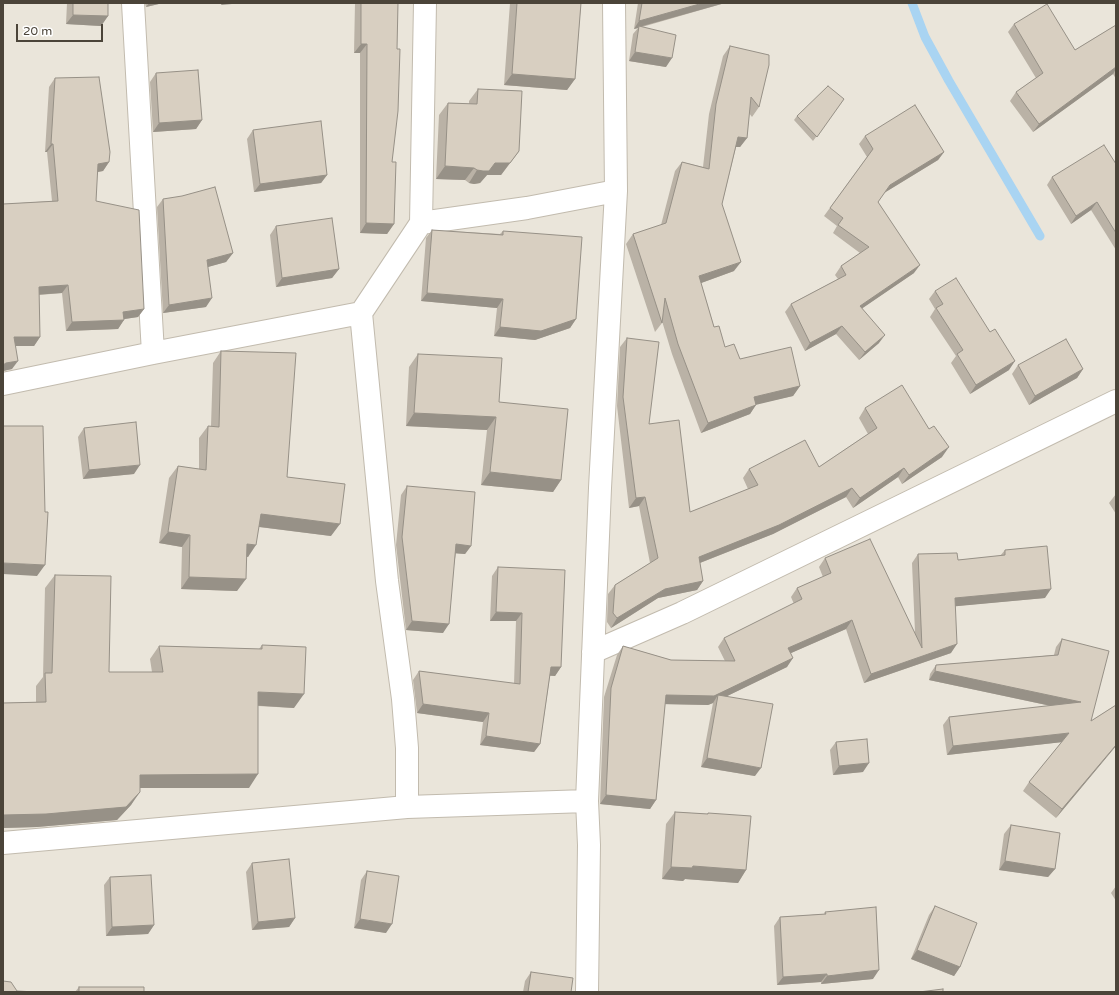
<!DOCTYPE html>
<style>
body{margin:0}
#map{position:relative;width:1119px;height:995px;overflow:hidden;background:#f6f3ec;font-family:"Varela Round",sans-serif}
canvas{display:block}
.frame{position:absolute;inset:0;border:4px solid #4b4439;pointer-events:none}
.scale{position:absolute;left:16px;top:24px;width:87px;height:18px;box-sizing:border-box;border:2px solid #4b4439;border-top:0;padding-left:5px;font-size:12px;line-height:14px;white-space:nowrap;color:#4b4439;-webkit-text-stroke:3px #fff;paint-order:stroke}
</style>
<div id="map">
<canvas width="1119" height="995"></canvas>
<div class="frame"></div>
<div class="scale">20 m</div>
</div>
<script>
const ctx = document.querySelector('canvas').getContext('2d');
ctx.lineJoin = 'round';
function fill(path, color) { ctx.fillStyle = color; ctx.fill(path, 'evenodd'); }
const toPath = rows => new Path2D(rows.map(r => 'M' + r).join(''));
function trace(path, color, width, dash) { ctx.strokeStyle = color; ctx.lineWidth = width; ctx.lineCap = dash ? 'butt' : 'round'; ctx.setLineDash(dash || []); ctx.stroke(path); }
fill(toPath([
 [3,3,1116,3,1116,992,3,992]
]), '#eae5da');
trace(toPath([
 [912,3,925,37,949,81,1040,236]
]), '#a9d4f2', 9);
const minor = toPath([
 [133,3,153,353],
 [421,223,527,208,616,191],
 [3,384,153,353,361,313],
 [593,652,682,613,1116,401],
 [407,807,407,748,403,699,387,581,361,313,421,223,425,3],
 [3,843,407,807,587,801],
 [587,992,589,845,587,801,600,488,616,191,614,3]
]);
trace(minor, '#c2bbae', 24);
trace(minor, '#fff', 22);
fill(toPath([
 [67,3,108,3,108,16,101,26,66,24],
 [145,3,163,3,146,7],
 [355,3,398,3,392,162,394,224,387,234,360,233,360,53,354,53],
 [510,3,581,3,575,79,567,90,504,85],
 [638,3,725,3,642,27,666,67,629,61,633,34,638,28,634,29],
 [1014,24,1075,50,1116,25,1116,79,1113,74,1033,132,1010,101,1016,92,1036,78,1008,32],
 [730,46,759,107,752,117,749,113,747,138,740,147,736,147,722,204,734,271,701,283,714,327,725,347,740,359,800,386,793,396,756,404,750,414,701,433,672,354,662,321,662,323,655,332,626,244,633,234,661,225,675,171,682,162,703,167,709,114,723,56],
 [156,73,202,120,196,129,153,132,150,82],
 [55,78,109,162,103,171,97,172,96,201,144,309,138,317,124,319,118,329,66,331,62,293,39,295,40,337,34,346,15,346,12,369,3,371,3,204,52,201,47,152,45,152,49,87],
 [478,89,519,151,501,175,487,175,480,183,474,184,469,183,465,180,436,179,439,115,448,103,469,104,469,101],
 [844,99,813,141,794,120,797,116],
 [253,130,327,175,321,183,254,192,247,139],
 [865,136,944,152,938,160,884,193,878,202,914,273,862,308,879,343,859,360,836,334,805,351,785,312,791,304,838,279,835,275,841,266,860,253,833,233,837,226,824,216,867,157,859,144],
 [1116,164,1116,250,1091,210,1071,224,1047,185,1052,177],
 [163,199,233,253,226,262,207,267,206,307,163,313,157,207],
 [276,226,339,269,332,278,276,287,270,235],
 [432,230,500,234,503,231,576,319,570,328,535,340,494,336,497,308,421,301,426,238],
 [935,291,1009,370,970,394,951,363,956,356,930,317,935,309,929,299],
 [627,338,649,424,690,512,748,489,743,478,749,469,819,467,868,434,859,418,865,408,942,457,902,484,898,477,853,508,846,497,773,534,700,563,703,581,697,590,658,598,611,628,607,622,608,594,615,585,650,563,639,506,629,508,617,406,620,347],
 [221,351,287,477,331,536,259,527,248,557,246,556,237,591,181,589,182,547,159,543,169,478,178,466,199,469,199,438,208,426,211,426,213,363],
 [418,354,499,402,561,480,553,492,481,485,487,430,406,426,409,367],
 [1018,365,1083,369,1077,378,1029,405,1012,374],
 [84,428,134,474,83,479,78,437],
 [407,486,471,546,465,554,456,553,443,633,406,630,396,545,401,495],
 [1116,494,1116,514,1109,503],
 [1005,550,1045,598,955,606,951,653,864,683,846,629,791,653,787,667,727,696,755,776,701,767,713,703,708,705,665,704,656,800,650,809,600,804,604,697,617,655,623,646,671,660,725,661,718,647,724,638,794,604,791,597,797,588,823,577,819,567,825,558,915,632,912,563,918,554,958,560,1000,556],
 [498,567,561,667,555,676,550,676,540,744,534,752,480,745,483,722,417,713,413,680,419,671,514,684,516,621,490,621,492,576],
 [55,575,109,672,152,672,150,659,159,646,259,649,262,645,294,708,258,706,249,788,140,788,131,805,117,820,37,827,3,828,3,703,36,702,36,686,43,677,45,588],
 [1062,639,1091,721,1116,705,1116,746,1056,818,1023,791,1029,782,1062,742,947,755,943,725,949,717,1051,706,929,680,930,674,936,665,1054,655,1056,647],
 [836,742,863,772,833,775,830,750],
 [675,812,707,814,708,813,746,870,738,883,685,879,683,881,662,879,666,824],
 [1011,825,1055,869,1048,877,999,870,1004,834],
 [252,863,295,918,289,927,252,930,246,872],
 [367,871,386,933,354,928,361,880],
 [110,877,154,925,148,934,106,936,104,885],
 [1116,886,1116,901,1111,893],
 [935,906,960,967,954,976,911,959,929,915],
 [825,912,873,979,821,984,821,982,777,985,774,926,780,917,824,914],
 [531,972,571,992,523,992,525,981],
 [79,987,144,992,75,992]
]), '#bab2a6');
fill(toPath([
 [149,3,163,3,146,7],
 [222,3,243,3,221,5],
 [703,3,725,3,639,27,639,26,638,28,634,29,639,21],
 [73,15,108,16,101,26,66,24],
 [361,44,367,44,360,53,354,53],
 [635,52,672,58,666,67,629,61],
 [1116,67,1116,69,1113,74,1033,132,1039,124],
 [512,74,575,79,567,90,504,85],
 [202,120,196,129,153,132,159,123],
 [738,137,747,138,740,147,731,147],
 [51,144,53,144,47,152,45,152],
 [519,151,501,175,487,175,480,183,474,184,469,183,477,170,495,163],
 [944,152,938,160,884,193,890,185],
 [109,162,103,171,92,173,98,164],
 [445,166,474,168,465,180,436,179],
 [327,175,321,183,254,192,260,184],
 [1097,202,1091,210,1071,224,1076,216],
 [366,223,394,224,387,234,360,233],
 [233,253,226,262,201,269,207,260],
 [741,262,734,271,693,286,699,276],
 [920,265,914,273,854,314,860,306],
 [339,269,332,278,276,287,282,278],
 [68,285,62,293,33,295,39,287],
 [427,293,503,299,497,308,421,301],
 [212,298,206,307,163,313,169,305],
 [144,309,138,317,118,320,124,320,118,329,66,331,72,322,123,312],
 [576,319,570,328,535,340,494,336,500,327],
 [842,326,836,334,805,351,810,343],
 [885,335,879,343,859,360,865,352],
 [14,337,40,337,34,346,8,346],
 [18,361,12,369,3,371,3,365,6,363],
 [1015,361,1009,370,970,394,976,385],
 [1083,369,1077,378,1029,405,1035,396],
 [800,386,793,396,747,407,754,397],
 [756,405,750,414,701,433,708,423],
 [414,413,496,417,487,430,406,426],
 [949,447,942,457,902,484,909,475],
 [140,465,134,474,83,479,89,470],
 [904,468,898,477,853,508,860,498],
 [490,472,561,480,553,492,481,485],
 [852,488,846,497,773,534,692,566,699,557],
 [645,497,639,506,629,508,636,498],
 [261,514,340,524,331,536,252,526],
 [168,532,190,535,182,547,159,543],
 [247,544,256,545,248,557,239,555],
 [456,544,471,546,465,554,450,553],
 [3,563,45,565,37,576,3,574],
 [189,577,246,579,237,591,181,589],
 [703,581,697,590,658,598,611,628,617,618,665,589],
 [1051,589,1045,598,948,607,955,598],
 [496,612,522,613,516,621,490,621],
 [852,620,846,629,782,657,788,648],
 [412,621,449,624,443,633,406,630],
 [957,644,951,653,864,683,871,674],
 [793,658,787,667,717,701,718,695,713,703,708,705,660,704,666,695],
 [551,667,561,667,555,676,545,675],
 [935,671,1081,702,1075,711,929,680],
 [258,692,304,694,294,708,249,705],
 [423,704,489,713,483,722,417,713],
 [1069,733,1063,742,947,755,953,746],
 [486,736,540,744,534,752,480,745],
 [1116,745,1116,746,1056,818,1062,809],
 [707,758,761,768,755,776,701,767],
 [869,763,863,772,833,775,839,766],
 [258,774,249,788,130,788,140,775],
 [140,792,131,805,117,820,37,827,3,828,3,815],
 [606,795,656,800,650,809,600,804],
 [1005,861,1055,869,1048,877,999,870],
 [693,866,746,870,738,883,685,879,683,881,662,879,671,867],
 [295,918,289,927,252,930,258,922],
 [360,919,392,924,386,933,354,928],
 [154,925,148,934,106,936,112,927],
 [917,950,960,967,954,976,911,959],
 [879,970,873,979,821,984,827,976],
 [827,974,821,982,777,985,783,977]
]), '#979187');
const building = toPath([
 [73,3,108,3,108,16,73,15,73,3],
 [361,3,398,3,397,49,400,49,398,111,392,162,396,162,394,224,366,223,367,44,361,44,361,3],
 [517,3,581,3,575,79,512,74,517,3],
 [642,3,703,3,639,21,642,3],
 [1047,4,1075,50,1116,25,1116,67,1039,124,1016,92,1043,73,1014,24,1047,4],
 [639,26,676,35,672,58,635,52,639,26],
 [730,46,769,55,769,65,759,107,751,97,747,138,738,137,722,204,741,262,699,276,714,327,719,326,725,347,734,344,740,359,791,347,800,386,754,397,756,405,708,423,678,344,665,298,662,323,633,234,666,223,682,162,709,169,716,104,730,46],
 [198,70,202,120,159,123,156,73,198,70],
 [99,77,110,152,109,162,98,164,96,201,139,210,144,309,123,312,124,320,72,322,68,285,39,287,40,337,14,337,18,361,6,363,3,365,3,204,58,201,53,144,51,144,55,78,99,77],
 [828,86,844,99,817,137,797,116,828,86],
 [478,89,522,91,519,151,510,163,495,163,489,171,483,171,477,170,474,168,445,166,448,103,477,104,478,89],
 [915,105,944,152,890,185,878,202,920,265,860,306,885,335,865,352,842,326,810,343,791,304,846,275,841,266,869,247,838,225,843,218,830,208,873,149,865,136,915,105],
 [321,121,327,175,260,184,253,130,321,121],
 [1104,145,1116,164,1116,233,1097,202,1076,216,1052,177,1104,145],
 [215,187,233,253,207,260,212,298,169,305,163,199,182,196,215,187],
 [332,218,339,269,282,278,276,226,332,218],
 [432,230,503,235,503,231,582,237,576,319,541,331,500,327,503,299,427,293,432,230],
 [956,278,990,332,995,329,1015,361,976,385,957,354,963,350,936,308,943,304,935,291,956,278],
 [627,338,659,342,649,424,679,420,690,512,758,485,749,469,805,440,819,467,877,428,865,408,902,385,929,429,934,426,949,447,909,475,904,468,860,498,852,488,779,525,699,557,703,581,665,589,617,618,613,613,615,585,658,558,645,497,636,498,623,397,627,338],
 [1066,339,1083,369,1035,396,1018,365,1066,339],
 [221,351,296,353,287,477,345,484,340,524,261,514,256,545,247,544,246,579,189,577,190,535,168,532,178,466,206,470,208,426,219,427,221,351],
 [418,354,502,358,499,402,568,409,561,480,490,472,496,417,414,413,418,354],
 [136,422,140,465,89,470,84,428,136,422],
 [3,426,43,426,45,512,48,512,45,565,3,563,3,426],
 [407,486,475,492,471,546,456,544,449,624,412,621,402,537,407,486],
 [870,539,922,648,918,554,957,553,958,560,1005,555,1005,550,1047,546,1051,589,955,598,957,644,871,674,852,620,788,648,793,658,714,696,666,695,656,800,606,795,611,688,623,646,671,660,735,661,724,638,802,599,797,588,831,573,825,558,870,539],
 [498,567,565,570,561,667,551,667,540,744,486,736,489,713,423,704,419,671,520,684,522,613,496,612,498,567],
 [55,575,111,576,109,672,163,672,159,646,262,649,262,645,306,647,304,694,258,692,258,774,140,775,140,792,126,807,46,814,3,815,3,703,46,702,45,673,52,673,55,575],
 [1062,639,1109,651,1091,721,1116,705,1116,745,1062,809,1029,782,1069,733,953,746,949,717,1081,702,935,671,936,665,1058,655,1062,639],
 [718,695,773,704,761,768,707,758,718,695],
 [867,739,869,763,839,766,836,742,867,739],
 [675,812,708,814,708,813,751,816,746,870,693,866,692,868,671,867,675,812],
 [1011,825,1060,833,1055,869,1005,861,1011,825],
 [289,859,295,918,258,922,252,863,289,859],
 [367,871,399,876,392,924,360,919,367,871],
 [151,875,154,925,112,927,110,877,151,875],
 [935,906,977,923,960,967,917,950,935,906],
 [876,907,879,970,827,976,827,974,783,977,780,917,826,914,825,912,876,907],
 [531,972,573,978,571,992,528,992,531,972],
 [3,981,11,982,17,991,36,992,3,992,3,981],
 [79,987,144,987,144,992,79,992,79,987],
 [943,989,943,992,919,992,943,989]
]);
fill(building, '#d8cfc1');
trace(building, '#979187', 1);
</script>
